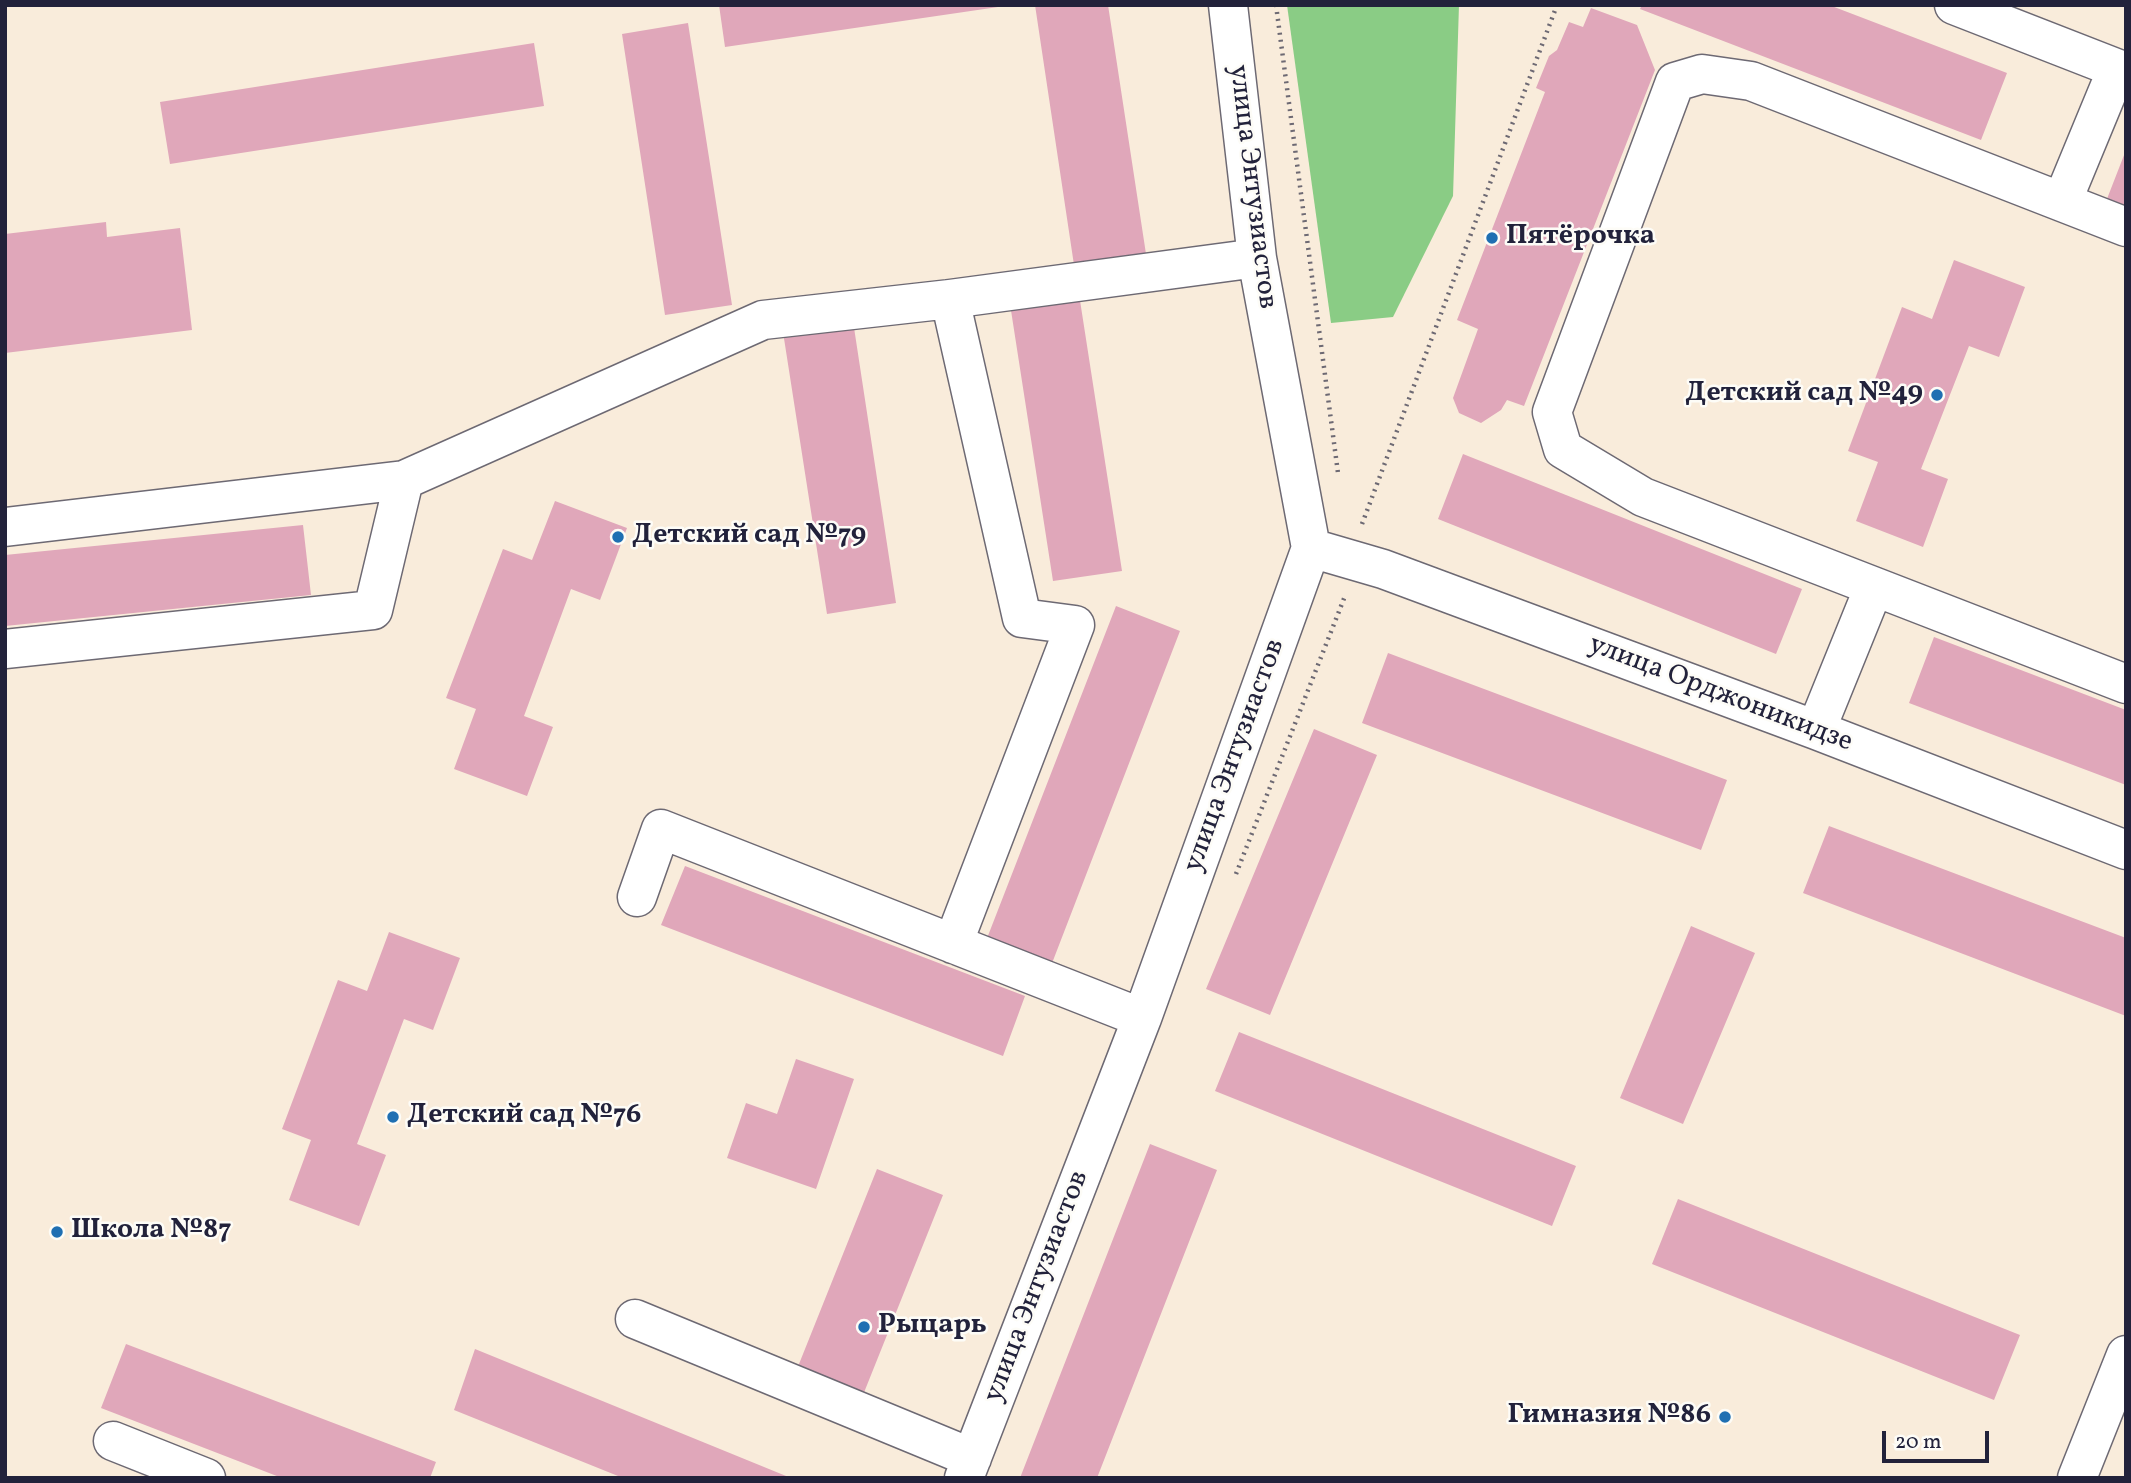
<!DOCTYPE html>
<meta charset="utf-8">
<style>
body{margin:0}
#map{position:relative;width:2131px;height:1483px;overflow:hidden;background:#f9ecdb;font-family:Vollkorn,serif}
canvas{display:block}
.frame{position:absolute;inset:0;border:7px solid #22223b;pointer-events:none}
.scale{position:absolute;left:1882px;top:1431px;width:107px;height:32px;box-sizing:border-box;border:4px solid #22223b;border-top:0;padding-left:9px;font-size:21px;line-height:24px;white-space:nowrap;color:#22223b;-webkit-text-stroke:5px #fdfcf7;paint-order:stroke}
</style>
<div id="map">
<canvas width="2131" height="1483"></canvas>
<div class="frame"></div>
<div class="scale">20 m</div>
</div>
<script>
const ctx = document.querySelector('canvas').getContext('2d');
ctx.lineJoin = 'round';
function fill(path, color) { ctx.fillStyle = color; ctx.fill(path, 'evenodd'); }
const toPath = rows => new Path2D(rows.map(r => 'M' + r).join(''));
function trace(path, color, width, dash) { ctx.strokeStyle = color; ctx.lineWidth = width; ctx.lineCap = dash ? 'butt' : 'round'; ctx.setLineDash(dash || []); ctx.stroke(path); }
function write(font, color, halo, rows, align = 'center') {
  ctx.font = font + ' Vollkorn,serif'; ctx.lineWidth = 5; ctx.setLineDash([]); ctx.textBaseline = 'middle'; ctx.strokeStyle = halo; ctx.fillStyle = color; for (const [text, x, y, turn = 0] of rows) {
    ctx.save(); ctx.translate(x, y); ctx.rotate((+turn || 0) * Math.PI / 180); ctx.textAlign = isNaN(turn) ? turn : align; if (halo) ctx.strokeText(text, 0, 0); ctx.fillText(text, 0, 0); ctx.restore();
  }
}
fill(toPath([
 [1287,5,1459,5,1453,196,1393,317,1331,323]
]), '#8acc85');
fill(toPath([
 [719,5,998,5,998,7,725,47],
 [1035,5,1108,5,1146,254,1074,265],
 [1642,5,1829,5,2007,73,1981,140,1640,9],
 [1591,8,1637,25,1655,70,1524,406,1507,400,1501,410,1481,423,1459,413,1453,398,1478,329,1457,320,1545,92,1536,88,1549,56,1557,50,1569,22,1583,27],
 [688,23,732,305,665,315,622,34],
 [534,43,544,106,170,164,160,102],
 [2126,150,2126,212,2105,204],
 [106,222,107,237,180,228,192,330,5,353,5,234],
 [1954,260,2025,287,1999,357,1969,346,1921,469,1948,479,1923,547,1856,521,1878,462,1848,451,1902,307,1932,319],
 [1079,294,1122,571,1053,581,1010,304],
 [853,321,896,603,827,614,783,332],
 [1463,454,1802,589,1776,654,1438,519],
 [555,501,627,528,600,600,571,589,524,716,553,727,527,796,454,769,476,709,446,698,503,549,532,560],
 [303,525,311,595,5,626,5,555],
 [1116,606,1180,631,1049,971,984,946],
 [1934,637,2126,710,2126,785,1909,703],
 [1388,653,1727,780,1701,850,1362,723],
 [1314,729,1377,755,1270,1015,1206,989],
 [1829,826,2126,938,2126,1016,1803,893],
 [685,866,1025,996,1003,1056,661,925],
 [1691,926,1755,953,1683,1124,1620,1098],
 [389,932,460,958,433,1030,404,1019,357,1144,386,1155,359,1226,289,1200,311,1140,282,1129,338,980,367,991],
 [1239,1032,1576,1166,1552,1226,1215,1091],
 [796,1059,854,1079,816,1189,727,1158,746,1103,777,1114],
 [1150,1144,1217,1170,1097,1478,1020,1478],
 [877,1169,943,1195,863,1395,797,1369],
 [1678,1199,2020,1335,1994,1400,1652,1264],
 [126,1344,436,1462,430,1478,282,1478,101,1408],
 [475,1349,791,1478,623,1478,454,1410]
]), '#e0a7ba');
const minor = toPath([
 [1954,5,2126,72],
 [2062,202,2117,69],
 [2126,227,1751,81,1702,74,1675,82,1552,412,1563,449,1643,497,2126,684],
 [950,299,1022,618,1075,625,953,944],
 [5,527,404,480,763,320,950,299,1257,258],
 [1311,548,1383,569,1816,730,2126,850],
 [5,649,373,610,404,480],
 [1816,730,1874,587],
 [637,897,661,829,1142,1018],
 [635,1319,972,1458],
 [113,1441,206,1478],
 [964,1478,1142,1018,1311,548,1257,258,1228,5],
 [2077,1478,2126,1355]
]);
trace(minor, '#6d6973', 41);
trace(toPath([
 [1276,5,1338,473],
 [1362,524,1557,5],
 [1236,874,1345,596]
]), '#6d6973', 4.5, [2, 5]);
trace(minor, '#fff', 38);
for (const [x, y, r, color] of [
 [1492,238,7,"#1f6fb2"],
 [1937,395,7,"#1f6fb2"],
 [618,537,7,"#1f6fb2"],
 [393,1117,7,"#1f6fb2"],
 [57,1232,7,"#1f6fb2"],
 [864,1327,7,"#1f6fb2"],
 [1725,1417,7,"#1f6fb2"]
]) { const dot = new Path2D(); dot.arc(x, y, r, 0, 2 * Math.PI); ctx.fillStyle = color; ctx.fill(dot); trace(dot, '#fdfcf7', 2.5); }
write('28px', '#22223b', '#fdfcf7', [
 ["улица Энтузиастов",1251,187,83],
 ["улица Орджоникидзе",1720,695,21],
 ["улица Энтузиастов",1236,756,-70],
 ["улица Энтузиастов",1038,1287,-69]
]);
write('bold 28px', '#22223b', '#fdfcf7', [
 ["Пятёрочка",1506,238],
 ["Детский сад №49",1923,395,"right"],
 ["Детский сад №79",632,537],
 ["Детский сад №76",407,1117],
 ["Школа №87",71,1232],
 ["Рыцарь",878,1327],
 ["Гимназия №86",1711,1417,"right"]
], 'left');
</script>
